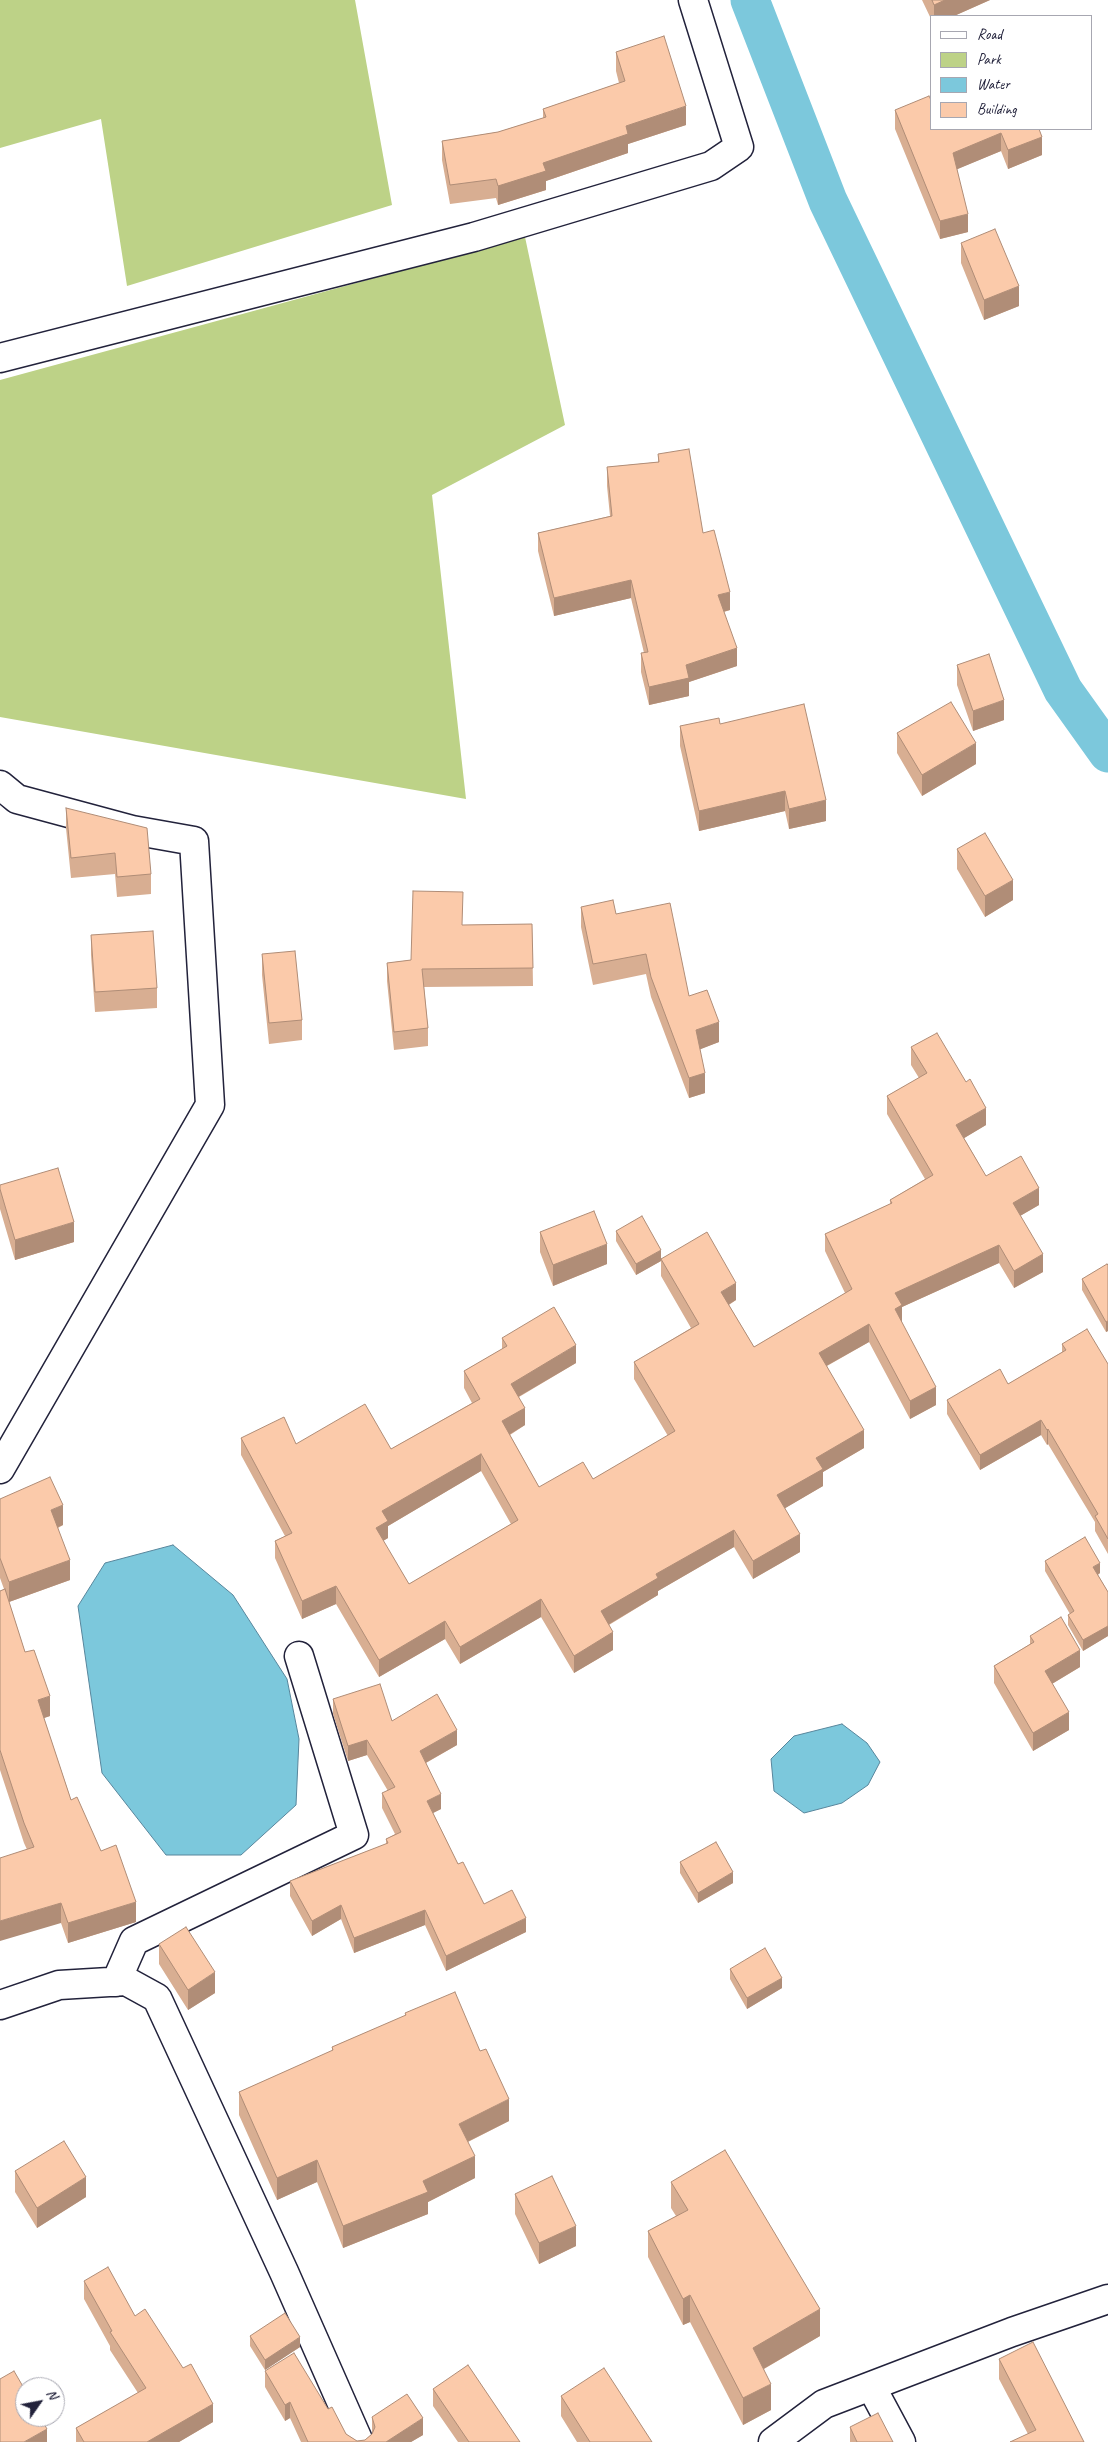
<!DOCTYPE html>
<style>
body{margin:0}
#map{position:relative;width:1108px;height:2442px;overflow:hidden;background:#fff;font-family:Caveat,sans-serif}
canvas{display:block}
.legend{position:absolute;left:930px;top:15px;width:162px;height:115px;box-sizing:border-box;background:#fff;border:1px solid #a7a7b1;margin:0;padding:6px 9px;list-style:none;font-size:15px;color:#22223b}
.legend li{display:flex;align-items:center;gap:10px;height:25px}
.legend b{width:25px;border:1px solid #a7a7b1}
.north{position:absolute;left:15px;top:2377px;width:50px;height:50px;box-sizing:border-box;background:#fff;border:1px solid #a7a7b1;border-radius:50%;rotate:57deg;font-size:14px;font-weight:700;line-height:20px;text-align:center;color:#22223b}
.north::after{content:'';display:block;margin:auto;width:18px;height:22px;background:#22223b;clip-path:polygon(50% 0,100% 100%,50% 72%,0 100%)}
</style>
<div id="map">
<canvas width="1108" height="2442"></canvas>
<ul class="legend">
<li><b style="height:6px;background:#fff"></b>Road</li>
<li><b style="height:14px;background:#bdd287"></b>Park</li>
<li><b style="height:14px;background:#7cc8dc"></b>Water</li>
<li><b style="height:14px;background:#fbcaaa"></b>Building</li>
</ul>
<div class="north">N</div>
</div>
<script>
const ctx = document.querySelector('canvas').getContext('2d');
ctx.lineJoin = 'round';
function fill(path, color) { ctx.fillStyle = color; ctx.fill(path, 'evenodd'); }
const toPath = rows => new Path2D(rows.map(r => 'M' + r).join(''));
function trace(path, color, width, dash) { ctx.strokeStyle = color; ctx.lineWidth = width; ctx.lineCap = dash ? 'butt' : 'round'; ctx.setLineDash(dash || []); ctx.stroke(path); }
fill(toPath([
 [0,0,355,0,392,205,127,286,101,119,0,148],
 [525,237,565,425,432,495,466,799,0,717,0,380]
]), '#bdd287');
const water = toPath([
 [173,1545,233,1595,287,1679,299,1739,296,1805,241,1855,166,1855,102,1773,78,1606,105,1563,173,1545],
 [842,1724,867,1743,880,1762,868,1785,842,1803,804,1813,774,1791,771,1759,794,1736,842,1724]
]);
fill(water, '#7cc8dc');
trace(water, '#58869c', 1);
trace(toPath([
 [750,0,828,201,1063,690,1108,753]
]), '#7cc8dc', 39);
const minor = toPath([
 [0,358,474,237,711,166,739,147,693,0],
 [0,785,17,799,132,830,194,841,210,1105,0,1469],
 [116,1982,134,1941,354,1835,299,1656],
 [0,2005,59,1985,126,1981,157,1998,284,2272,359,2442],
 [871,2386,901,2442],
 [773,2442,824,2404,1012,2332,1108,2299]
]);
trace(minor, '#22223b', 31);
trace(minor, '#fff', 28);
fill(toPath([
 [922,0,990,0,954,16,932,16,932,21],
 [616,52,686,125,628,144,628,153,546,181,546,190,498,205,496,198,450,204,442,160,442,141,498,132,543,118,543,109,619,83,616,71],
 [895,110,932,129,1039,129,1042,155,1008,169,1001,151,957,169,968,232,940,239,895,129],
 [961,243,1019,306,984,320,961,263],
 [658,454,703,533,730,610,724,612,737,666,689,682,689,696,649,705,641,672,641,653,644,653,631,598,554,616,538,551,538,533,610,516,607,486,607,467,658,462],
 [957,665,1004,720,973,731,957,685],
 [720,724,826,821,789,829,785,811,699,831,680,746,680,726],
 [897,733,976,764,922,796,897,753],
 [66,808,151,874,151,894,117,897,115,874,71,878,66,828],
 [957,849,1013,900,985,917,957,869],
 [581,907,616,914,689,996,719,1042,700,1049,705,1093,689,1098,651,997,646,974,593,985,581,927],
 [532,924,533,986,424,987,428,1028,428,1046,394,1050,387,981,387,963,411,960,463,925],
 [91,935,157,988,157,1008,95,1012,91,955],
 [262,954,302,1020,302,1040,269,1044,262,975],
 [911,1047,986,1125,964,1138,986,1176,1039,1205,1020,1216,1043,1272,1014,1288,999,1263,902,1307,902,1323,936,1405,910,1419,869,1342,827,1366,864,1448,823,1472,823,1486,785,1508,800,1552,753,1579,734,1547,658,1591,658,1595,609,1625,613,1650,574,1673,541,1617,460,1664,445,1639,379,1677,336,1604,302,1619,275,1558,275,1541,285,1536,241,1455,241,1438,296,1444,391,1449,472,1403,464,1388,464,1371,502,1349,502,1338,576,1363,519,1397,525,1425,510,1435,539,1487,593,1479,668,1436,634,1379,634,1362,691,1328,661,1276,661,1261,636,1275,616,1241,616,1231,661,1258,736,1300,729,1305,754,1347,845,1293,825,1251,825,1234,890,1204,890,1200,925,1179,887,1114,887,1096,919,1078,911,1065],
 [481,1471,511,1524,409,1584,383,1541,388,1538,388,1526],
 [0,1185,74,1242,15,1260,0,1209],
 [540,1232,607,1264,553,1286,540,1252],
 [1108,1265,1108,1331,1106,1332,1082,1290,1082,1279],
 [1062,1344,1108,1364,1108,1554,1095,1531,1095,1522,1048,1444,1047,1445,1041,1435,980,1470,947,1414,947,1400,1008,1384,1062,1352],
 [0,1499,63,1525,58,1528,70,1580,9,1602,25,1652,50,1716,44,1718,71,1800,101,1851,136,1922,68,1943,61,1923,24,1843,0,1770,0,1591,4,1589,0,1578],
 [1045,1561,1100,1573,1098,1575,1108,1592,1108,1636,1083,1651,1068,1625,1068,1615,1070,1614,1045,1571],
 [1030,1636,1080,1667,1052,1684,1069,1730,1033,1751,994,1683,994,1666,1030,1644],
 [333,1699,457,1745,426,1763,441,1809,433,1813,458,1864,484,1904,526,1932,446,1971,425,1925,354,1953,341,1919,312,1936,290,1896,290,1881,386,1844,386,1839,395,1834,382,1808,382,1793,388,1791,367,1755,348,1761,333,1714],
 [680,1862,733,1883,698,1903,680,1873],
 [159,1944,215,1993,188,2010,159,1964],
 [730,1969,782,1988,747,2009,730,1979],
 [405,2013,509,2121,468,2142,475,2178,428,2202,428,2214,343,2248,317,2182,277,2200,239,2115,239,2092,332,2051,332,2047,405,2016],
 [15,2171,86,2197,37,2228,15,2192],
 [671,2182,820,2336,764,2369,771,2410,743,2425,690,2322,683,2325,648,2257,648,2231,676,2216,671,2208],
 [515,2194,576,2246,539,2264,515,2214],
 [84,2281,135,2316,213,2422,179,2442,76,2442,76,2428,138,2393,110,2350,110,2346,84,2299],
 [250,2336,300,2347,265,2370,250,2346],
 [999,2359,1084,2442,1028,2434,999,2379],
 [265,2371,328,2409,346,2434,357,2441,365,2440,372,2434,372,2417,423,2435,411,2442,301,2442,290,2418,285,2421,265,2387],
 [433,2389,520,2442,458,2442,433,2406],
 [561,2396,652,2442,577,2442,561,2416],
 [850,2427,893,2442,850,2442]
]), '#d8ae92');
fill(toPath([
 [945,0,990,0,954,16,934,16,934,5],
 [686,106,686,125,628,144,628,153,546,181,546,190,498,205,498,186,543,163,626,126],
 [1001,133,1001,151,953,171,953,153],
 [1042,137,1042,155,1008,169,1008,150],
 [968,214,968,232,940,239,940,221],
 [1019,286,1019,306,984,320,984,300],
 [631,580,631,598,554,616,554,598],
 [730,592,730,610,718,613,718,595],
 [737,648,737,666,689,682,689,696,649,705,649,687,686,665],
 [1004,700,1004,720,973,731,973,711],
 [976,743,976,764,922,796,922,775],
 [785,791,785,811,699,831,699,811],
 [826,800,826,821,789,829,789,809],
 [1013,880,1013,900,985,917,985,896],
 [719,1022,719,1042,696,1051,696,1030],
 [705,1073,705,1093,689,1098,689,1078],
 [986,1108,986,1125,956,1143,956,1125],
 [1039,1188,1039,1205,1013,1220,1013,1203],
 [74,1222,74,1242,15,1260,15,1240],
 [607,1244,607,1264,553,1286,553,1265],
 [999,1245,999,1263,902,1307,902,1323,895,1327,895,1293],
 [661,1250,661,1261,636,1275,636,1264],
 [1043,1254,1043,1272,1014,1288,1014,1271],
 [736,1283,736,1300,721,1309,721,1292],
 [1108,1321,1108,1331,1106,1332,1106,1322],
 [869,1324,869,1342,819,1370,819,1353],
 [576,1345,576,1363,511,1401,511,1384],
 [936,1387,936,1405,910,1419,910,1401],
 [525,1408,525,1425,502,1439,502,1421],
 [1041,1420,1041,1435,980,1470,980,1455],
 [1048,1429,1048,1444,1047,1445,1047,1430],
 [864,1430,864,1448,823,1472,823,1486,777,1513,777,1495,816,1458],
 [481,1454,481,1471,388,1526,388,1538,376,1545,376,1528,382,1511],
 [63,1505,63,1525,51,1530,51,1510],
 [734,1530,734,1547,658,1591,658,1595,601,1629,601,1611,656,1574],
 [800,1534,800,1552,753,1579,753,1561],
 [70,1560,70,1580,9,1602,9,1582],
 [1100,1563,1100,1573,1093,1577,1093,1567],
 [336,1586,336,1604,302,1619,302,1601],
 [541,1599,541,1617,460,1664,460,1647],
 [445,1621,445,1639,379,1677,379,1660],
 [1108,1626,1108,1636,1083,1651,1083,1640],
 [613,1632,613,1650,574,1673,574,1656],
 [1080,1650,1080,1667,1045,1688,1045,1671],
 [50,1696,50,1716,38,1720,38,1700],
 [1069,1712,1069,1730,1033,1751,1033,1733],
 [457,1730,457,1745,420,1766,420,1751],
 [367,1740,367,1755,348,1761,348,1746],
 [441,1794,441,1809,427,1816,427,1801],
 [733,1872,733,1883,698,1903,698,1893],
 [136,1902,136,1922,68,1943,68,1923],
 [61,1903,61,1923,0,1941,0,1921],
 [341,1905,341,1919,312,1936,312,1921],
 [425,1910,425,1925,354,1953,354,1938],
 [526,1918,526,1932,446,1971,446,1956],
 [215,1972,215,1993,188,2010,188,1990],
 [782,1978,782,1988,747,2009,747,1998],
 [509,2099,509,2121,459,2146,459,2124],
 [475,2156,475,2178,428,2202,428,2214,343,2248,343,2226,423,2181],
 [317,2160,317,2182,277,2200,277,2178],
 [86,2177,86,2197,37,2228,37,2208],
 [576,2226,576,2246,539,2264,539,2243],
 [690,2295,690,2322,683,2325,683,2299],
 [820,2309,820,2336,753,2375,753,2348],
 [300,2337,300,2347,265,2370,265,2360],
 [771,2384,771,2410,743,2425,743,2398],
 [290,2402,290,2418,285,2421,285,2405],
 [213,2404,213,2422,179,2442,147,2442],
 [423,2418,423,2435,411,2442,386,2442],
 [47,2429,47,2442,24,2442]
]), '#b08d77');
const building = toPath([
 [932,0,945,0,934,5,932,0],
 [664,36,686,106,626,126,628,134,543,163,546,171,498,186,496,179,450,185,442,141,498,132,546,117,543,109,625,81,616,52,664,36],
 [929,96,932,102,932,129,1039,129,1042,137,1008,150,1001,133,953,153,968,214,940,221,895,110,929,96],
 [995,229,1019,286,984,300,961,243,995,229],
 [689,449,703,533,714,530,730,592,718,595,737,648,686,665,689,678,649,687,641,653,648,652,631,580,554,598,538,533,612,516,607,467,659,462,658,454,689,449],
 [989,654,1004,700,973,711,957,665,989,654],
 [951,702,976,743,922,775,897,733,951,702],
 [804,704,826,800,789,809,785,791,699,811,680,726,719,718,720,724,804,704],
 [66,808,147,828,151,874,117,877,115,853,71,858,66,808],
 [985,833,1013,880,985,896,957,849,985,833],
 [413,891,463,892,462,925,532,924,533,968,422,969,428,1028,394,1032,387,963,411,960,413,891],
 [613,900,616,914,670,903,689,996,707,990,719,1022,696,1030,705,1073,689,1078,651,977,646,954,593,964,581,907,613,900],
 [153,931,157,988,95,992,91,935,153,931],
 [295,951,302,1020,269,1023,262,954,295,951],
 [937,1033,966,1082,970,1079,986,1108,956,1125,986,1176,1021,1156,1039,1188,1013,1203,1043,1254,1014,1271,999,1245,895,1293,902,1305,895,1309,936,1387,910,1401,869,1324,819,1353,864,1430,816,1458,823,1469,777,1495,800,1534,753,1561,734,1530,656,1574,658,1578,601,1611,613,1632,574,1656,541,1599,460,1647,445,1621,379,1660,336,1586,302,1601,275,1541,292,1533,241,1438,284,1417,296,1444,365,1404,391,1449,480,1399,464,1371,507,1346,502,1338,554,1307,576,1345,511,1384,525,1408,502,1421,539,1487,583,1462,593,1479,675,1431,634,1362,699,1324,661,1259,707,1232,736,1283,721,1292,754,1347,852,1289,825,1234,892,1203,890,1200,933,1175,887,1096,927,1073,911,1047,937,1033],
 [481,1454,518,1520,409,1584,376,1528,388,1521,382,1511,481,1454],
 [58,1168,74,1222,15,1240,0,1189,0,1185,58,1168],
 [594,1211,607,1244,553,1265,540,1232,594,1211],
 [642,1216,661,1250,636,1264,616,1231,642,1216],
 [1107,1264,1108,1265,1108,1321,1106,1322,1082,1279,1107,1264],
 [1087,1329,1108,1364,1108,1539,1095,1516,1098,1514,1048,1429,1047,1430,1041,1420,980,1455,947,1400,1000,1369,1008,1384,1066,1350,1062,1344,1087,1329],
 [50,1477,63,1505,51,1510,70,1560,9,1582,0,1558,0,1499,50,1477],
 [1085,1537,1100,1563,1093,1567,1108,1592,1108,1626,1083,1640,1068,1615,1074,1611,1045,1561,1085,1537],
 [5,1589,25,1652,34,1650,50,1696,38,1700,71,1800,77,1797,101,1851,116,1845,136,1902,68,1923,61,1903,0,1921,0,1858,34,1847,24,1823,0,1750,0,1591,5,1589],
 [1061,1617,1080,1650,1045,1671,1069,1712,1033,1733,994,1666,1034,1642,1030,1636,1061,1617],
 [380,1684,392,1721,437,1694,457,1730,420,1751,441,1794,427,1801,458,1864,463,1862,484,1904,512,1890,526,1918,446,1956,425,1910,354,1938,341,1905,312,1921,290,1881,388,1843,386,1839,401,1832,382,1793,395,1787,367,1740,348,1746,333,1699,380,1684],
 [716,1842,733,1872,698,1893,680,1862,716,1842],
 [186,1927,215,1972,188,1990,159,1944,186,1927],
 [765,1948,782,1978,747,1998,730,1969,765,1948],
 [455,1992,480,2051,486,2049,509,2099,459,2124,475,2156,423,2181,428,2192,343,2226,317,2160,277,2178,239,2092,333,2050,332,2047,406,2015,405,2013,455,1992],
 [64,2141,86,2177,37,2208,15,2171,64,2141],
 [725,2150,820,2309,753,2348,771,2384,743,2398,690,2295,683,2299,648,2231,688,2210,671,2182,725,2150],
 [552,2176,576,2226,539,2243,515,2194,552,2176],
 [108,2267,135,2316,145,2309,183,2368,191,2364,213,2404,147,2442,84,2442,76,2428,146,2388,110,2332,112,2331,84,2281,108,2267],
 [285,2313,300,2337,265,2360,250,2336,285,2313],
 [1033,2342,1084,2442,1010,2442,1036,2430,999,2359,1033,2342],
 [294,2353,328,2409,332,2407,346,2434,357,2441,365,2440,372,2434,375,2427,372,2417,407,2394,423,2418,386,2442,308,2442,290,2402,285,2405,265,2371,294,2353],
 [468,2365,520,2442,469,2442,433,2389,468,2365],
 [604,2368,652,2442,590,2442,561,2396,604,2368],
 [14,2371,25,2390,25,2417,40,2417,47,2429,24,2442,0,2442,0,2379,14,2371],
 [878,2413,893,2442,857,2442,850,2427,878,2413]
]);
fill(building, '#fbcaaa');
trace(building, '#b08d77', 1);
</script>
